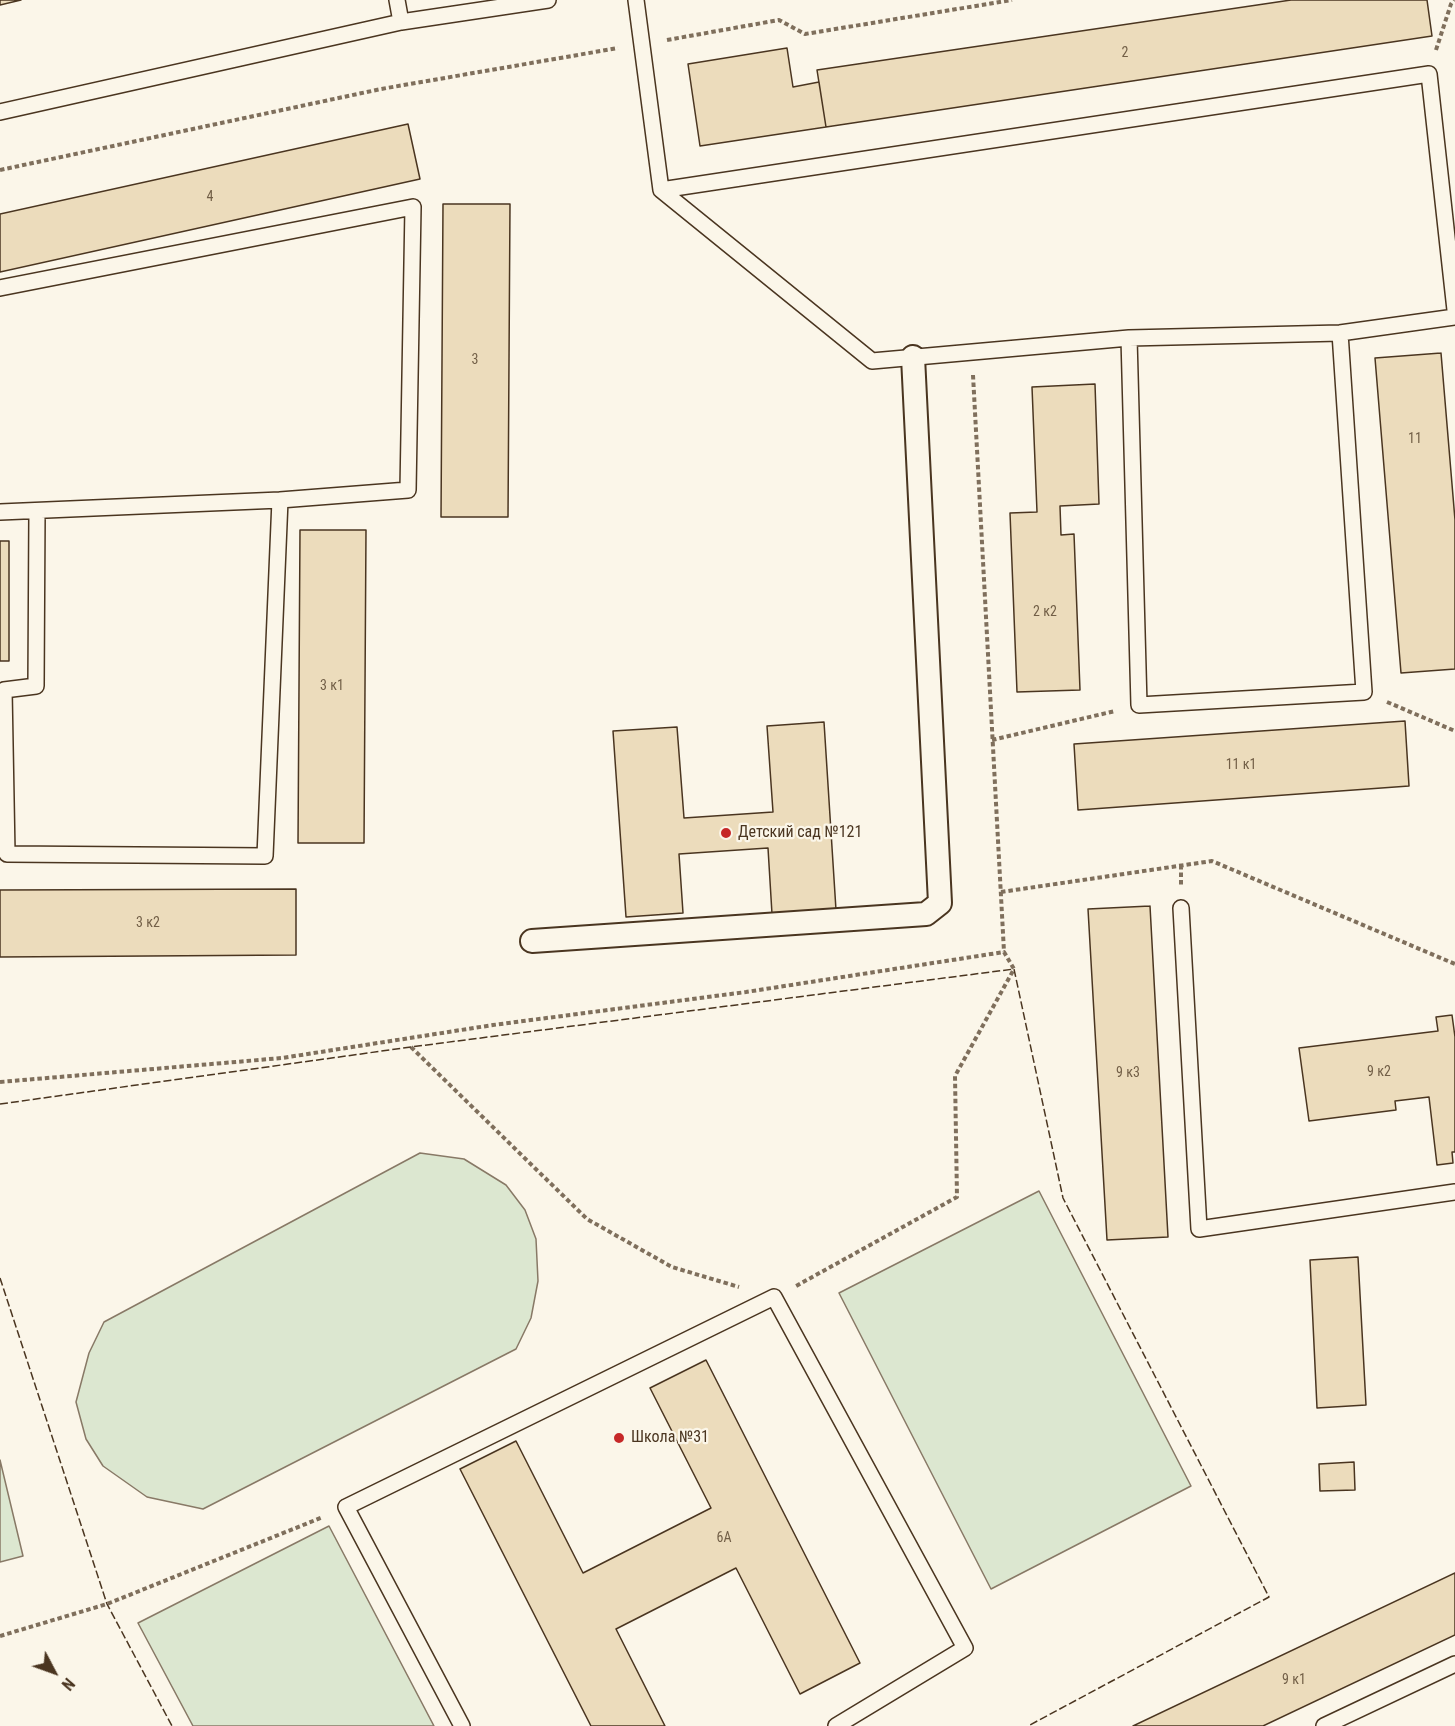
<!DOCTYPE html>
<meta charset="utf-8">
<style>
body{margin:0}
#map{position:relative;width:1455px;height:1726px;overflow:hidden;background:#fbf6e9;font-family:"Roboto Condensed",sans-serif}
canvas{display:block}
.north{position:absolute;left:24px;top:1642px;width:60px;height:60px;-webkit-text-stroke:4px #fbf6e9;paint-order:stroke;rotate:131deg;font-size:16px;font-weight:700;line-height:24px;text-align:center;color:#4a3520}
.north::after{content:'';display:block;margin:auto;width:21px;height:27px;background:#4a3520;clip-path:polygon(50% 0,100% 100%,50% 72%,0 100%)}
</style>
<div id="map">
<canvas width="1455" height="1726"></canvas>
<div class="north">N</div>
</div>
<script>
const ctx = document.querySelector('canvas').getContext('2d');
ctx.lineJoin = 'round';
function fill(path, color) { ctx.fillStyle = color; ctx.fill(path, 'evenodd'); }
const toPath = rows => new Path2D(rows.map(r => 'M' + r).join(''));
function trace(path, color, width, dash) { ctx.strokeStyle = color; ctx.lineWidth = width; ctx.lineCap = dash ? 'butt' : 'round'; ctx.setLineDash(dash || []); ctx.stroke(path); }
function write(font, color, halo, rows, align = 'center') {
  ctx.font = font + ' "Roboto Condensed",sans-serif'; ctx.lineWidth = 4.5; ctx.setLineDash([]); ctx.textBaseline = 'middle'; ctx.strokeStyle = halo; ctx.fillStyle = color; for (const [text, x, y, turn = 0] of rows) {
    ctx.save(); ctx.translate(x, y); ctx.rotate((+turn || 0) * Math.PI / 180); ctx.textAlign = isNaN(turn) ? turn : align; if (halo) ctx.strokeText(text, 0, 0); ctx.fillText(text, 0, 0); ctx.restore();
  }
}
const green = toPath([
 [420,1153,464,1159,506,1185,525,1210,536,1239,538,1281,531,1318,516,1349,203,1509,147,1497,103,1466,86,1439,76,1402,89,1353,104,1322,420,1153],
 [1039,1191,1191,1486,991,1589,839,1293,1039,1191],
 [0,1460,23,1556,0,1562,0,1460],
 [329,1526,434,1726,193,1726,138,1623,329,1526]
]);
fill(green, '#dce7d0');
trace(green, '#887966', 1.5);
const building = toPath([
 [0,0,21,0,0,5,0,0],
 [1291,0,1427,0,1432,36,826,127,817,70,1291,0],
 [787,48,793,87,819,82,826,127,700,146,688,64,787,48],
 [408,124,420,179,0,272,0,214,408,124],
 [443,204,510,204,508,517,441,517,443,204],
 [1441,353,1455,520,1455,669,1401,673,1375,358,1441,353],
 [1095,384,1099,504,1060,506,1061,535,1074,534,1080,690,1017,692,1010,513,1037,512,1032,387,1095,384],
 [300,530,366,530,364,843,298,843,300,530],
 [0,541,9,541,9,661,0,661,0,541],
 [1405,721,1409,786,1078,810,1074,744,1405,721],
 [824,722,836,910,772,914,768,848,679,854,683,913,626,917,613,731,677,727,684,818,773,812,767,726,824,722],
 [296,889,296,955,0,957,0,890,296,889],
 [1150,906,1168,1237,1107,1240,1088,909,1150,906],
 [1452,1015,1455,1037,1455,1152,1452,1152,1453,1163,1437,1165,1429,1097,1395,1101,1396,1110,1309,1121,1299,1048,1438,1031,1436,1017,1452,1015],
 [1358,1257,1366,1405,1317,1408,1310,1260,1358,1257],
 [706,1360,860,1663,800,1694,736,1568,616,1629,665,1726,591,1726,460,1469,516,1441,583,1573,711,1508,650,1388,706,1360],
 [1354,1462,1355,1490,1320,1491,1319,1464,1354,1462],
 [1455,1573,1455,1635,1263,1726,1133,1726,1455,1573]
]);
fill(building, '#ecdcbc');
trace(building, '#4a3520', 1.5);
const service = toPath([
 [397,0,401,22],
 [636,0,661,190,872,361,1129,338,1340,333,1455,317],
 [0,112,401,22,548,0],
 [661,190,1429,74,1455,310],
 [0,288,413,207,408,490,280,500,265,856,7,854,4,690,36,686,37,511],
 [1129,338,1139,705,1364,692,1340,333],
 [0,512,280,500],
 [1181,908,1199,1229,1455,1192],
 [462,1726,346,1507,774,1297,965,1648,836,1726],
 [1324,1726,1455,1664]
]);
const pedestrian = toPath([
 [532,941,926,914,940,903,913,357]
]);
trace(service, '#4a3520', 18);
trace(pedestrian, '#4a3520', 26);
trace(toPath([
 [667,40,779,20,805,34,1012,0],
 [1436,50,1451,4,1454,0],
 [0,170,381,89,618,48],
 [973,375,1004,952],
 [1387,702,1455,731],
 [992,740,1115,711],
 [1181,865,1181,886],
 [1001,892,1212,861,1455,964],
 [411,1047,587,1219,672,1267,739,1287],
 [0,1082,282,1058,493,1025,746,992,1004,952,1014,969,955,1076,957,1197,796,1286],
 [0,1636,107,1604,323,1517]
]), '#7f6f5c', 4, [4.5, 3]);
trace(service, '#fbf6e9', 15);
trace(pedestrian, '#fbf6e9', 22);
trace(toPath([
 [0,1104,411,1047,1014,969,1063,1198,1269,1597,1028,1726],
 [0,1278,107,1604,172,1726]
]), '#4a3520', 1.5, [8, 3]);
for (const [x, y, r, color] of [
 [726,833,6,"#c62828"],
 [619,1438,6,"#c62828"]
]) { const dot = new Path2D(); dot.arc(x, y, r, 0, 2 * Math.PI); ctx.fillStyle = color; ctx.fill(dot); trace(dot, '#fbf6e9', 2); }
write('14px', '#725f47', null, [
 ["2",1125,53],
 ["4",210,197],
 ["3",475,360],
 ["11",1415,439],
 ["2 к2",1045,612],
 ["3 к1",332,686],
 ["11 к1",1241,765],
 ["3 к2",148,923],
 ["9 к2",1379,1072],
 ["9 к3",1128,1073],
 ["6А",724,1538],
 ["9 к1",1294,1680]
]);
write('16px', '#4a3520', '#fbf6e9', [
 ["Детский сад №121",738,833],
 ["Школа №31",631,1438]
], 'left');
</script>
